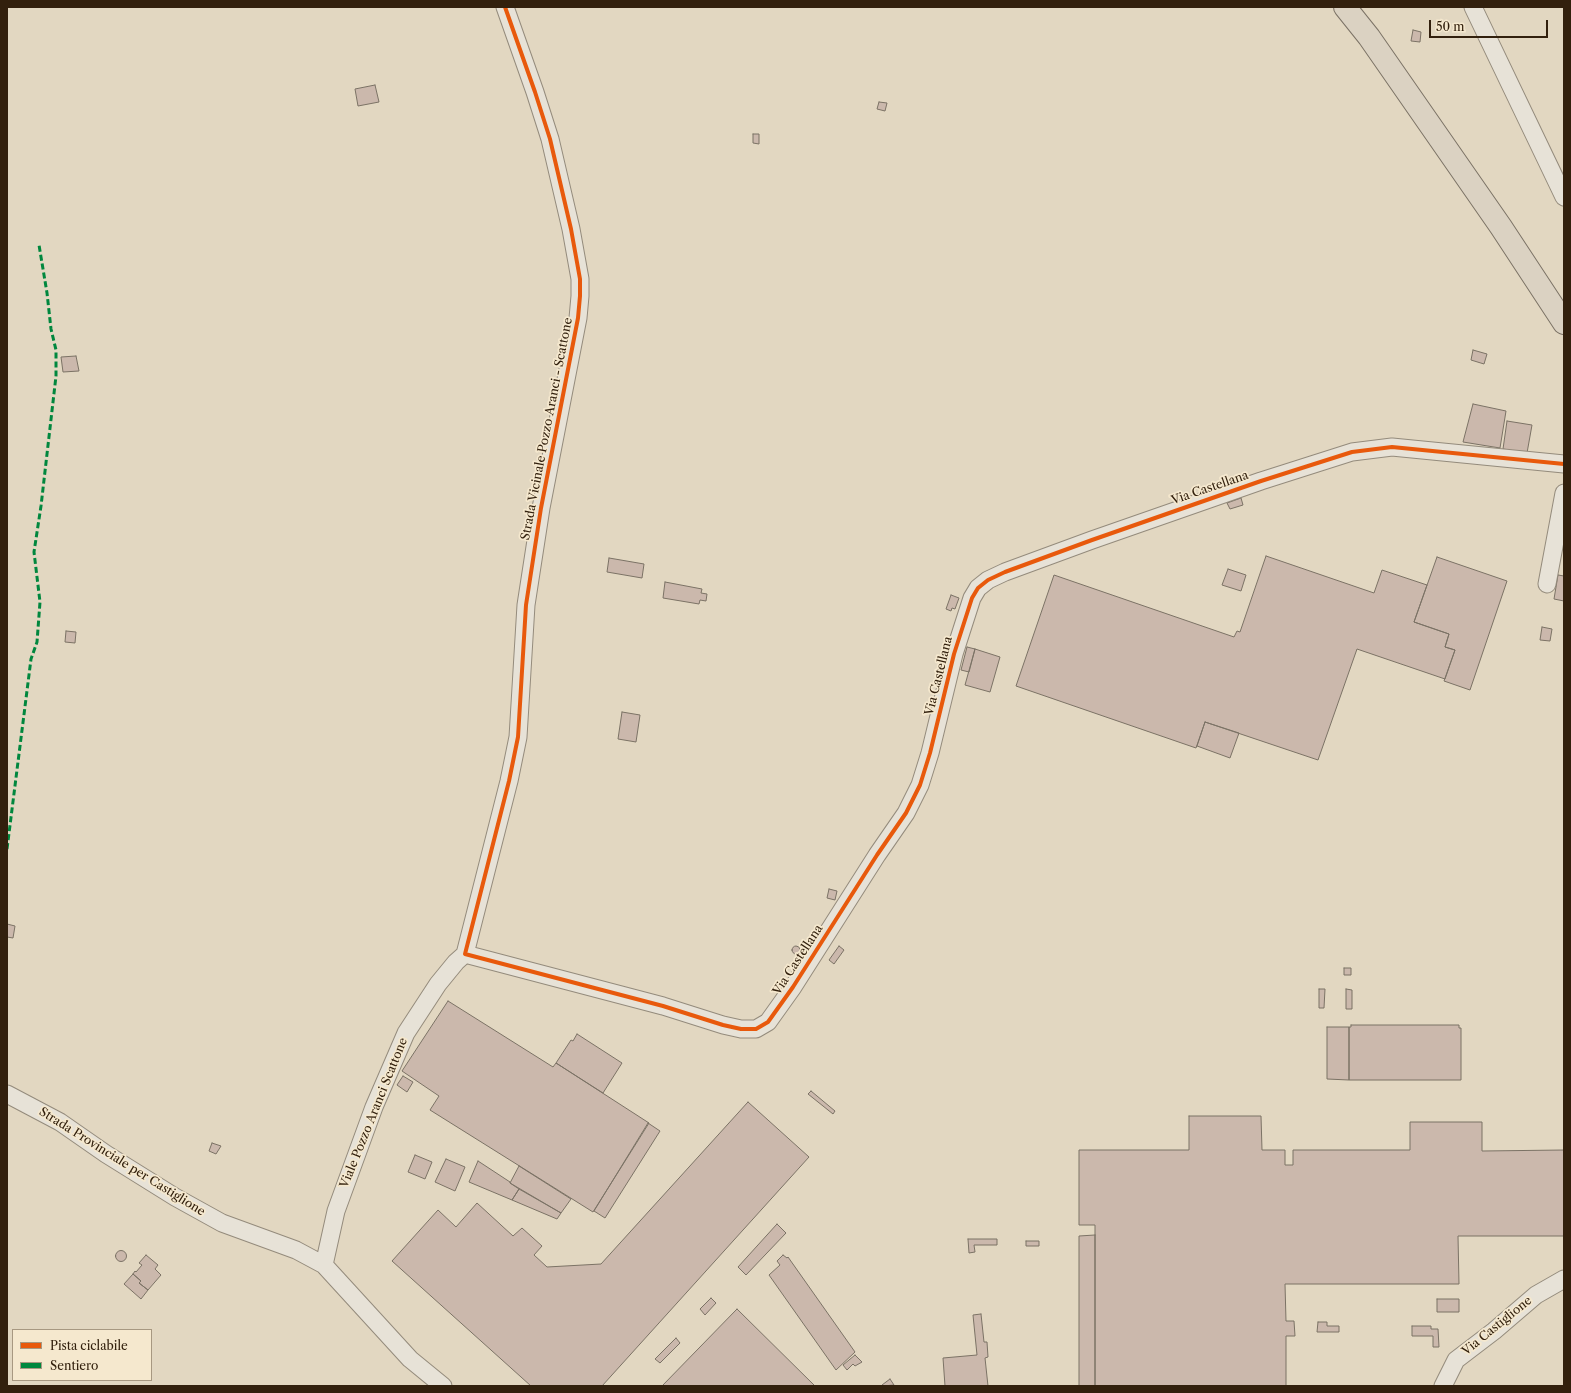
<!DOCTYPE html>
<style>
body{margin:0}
#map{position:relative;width:1571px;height:1393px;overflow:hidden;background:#e2d7c1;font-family:"Libre Caslon Text",serif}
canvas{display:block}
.frame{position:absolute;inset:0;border:8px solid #32200d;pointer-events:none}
.legend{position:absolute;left:12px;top:1329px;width:140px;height:52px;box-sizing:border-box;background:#f5e8ce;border:1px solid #a79881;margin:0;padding:5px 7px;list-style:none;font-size:12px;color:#32200d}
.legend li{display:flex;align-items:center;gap:8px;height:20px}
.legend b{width:20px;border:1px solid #a79881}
.scale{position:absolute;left:1429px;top:20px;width:119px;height:18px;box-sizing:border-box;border:2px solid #32200d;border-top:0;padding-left:5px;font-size:12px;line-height:14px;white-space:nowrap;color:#32200d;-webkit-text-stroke:3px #f5e8ce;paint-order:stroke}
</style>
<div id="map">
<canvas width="1571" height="1393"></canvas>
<div class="frame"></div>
<ul class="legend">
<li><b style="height:5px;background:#e8590c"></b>Pista ciclabile</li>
<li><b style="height:5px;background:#00873e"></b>Sentiero</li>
</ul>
<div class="scale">50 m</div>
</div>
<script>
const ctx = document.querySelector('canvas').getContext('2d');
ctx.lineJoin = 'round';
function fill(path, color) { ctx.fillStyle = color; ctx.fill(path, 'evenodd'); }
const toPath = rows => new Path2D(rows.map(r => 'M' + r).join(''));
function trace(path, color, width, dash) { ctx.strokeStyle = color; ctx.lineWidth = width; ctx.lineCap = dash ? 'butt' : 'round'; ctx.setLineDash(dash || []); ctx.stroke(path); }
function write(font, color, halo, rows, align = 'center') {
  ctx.font = font + ' "Libre Caslon Text",serif'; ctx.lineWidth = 3.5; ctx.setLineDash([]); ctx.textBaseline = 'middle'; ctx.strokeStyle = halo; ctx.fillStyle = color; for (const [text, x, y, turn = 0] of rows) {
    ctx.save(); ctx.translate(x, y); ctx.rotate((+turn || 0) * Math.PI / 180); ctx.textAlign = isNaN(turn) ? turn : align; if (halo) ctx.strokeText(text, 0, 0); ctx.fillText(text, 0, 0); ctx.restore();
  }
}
const building = toPath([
 [1413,30,1421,32,1420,42,1411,41,1413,30],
 [375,85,379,102,358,106,355,89,375,85],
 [879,102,887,103,885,111,877,109,879,102],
 [753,134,759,134,759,144,753,143,753,134],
 [1473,350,1487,354,1484,364,1471,360,1473,350],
 [76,356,79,371,63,372,61,357,76,356],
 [1473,404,1506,411,1500,448,1463,442,1473,404],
 [1507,421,1532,425,1527,453,1503,449,1507,421],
 [1241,498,1243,505,1230,509,1227,503,1241,498],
 [1266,556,1374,593,1382,570,1427,585,1414,622,1449,634,1445,647,1455,650,1445,679,1357,649,1318,760,1205,722,1196,748,1016,686,1054,575,1234,637,1237,631,1240,632,1266,556],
 [1437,557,1507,581,1470,690,1444,681,1455,650,1445,647,1449,634,1414,622,1437,557],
 [609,558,644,564,642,578,607,572,609,558],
 [1228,569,1246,575,1241,591,1222,585,1228,569],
 [1558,575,1564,576,1564,601,1554,599,1558,575],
 [665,582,702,589,701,593,707,594,706,601,700,600,699,604,663,598,665,582],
 [951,595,959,598,955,609,952,608,951,611,946,609,951,595],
 [1542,627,1552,629,1550,641,1540,640,1542,627],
 [66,631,76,632,75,643,65,642,66,631],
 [967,647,975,649,969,672,961,670,967,647],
 [975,649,1000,657,990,692,965,685,975,649],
 [622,712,640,715,636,742,618,739,622,712],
 [1205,722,1239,733,1230,758,1197,746,1205,722],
 [829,889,837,891,835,900,827,898,829,889],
 [7,924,15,926,13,938,7,937,7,924],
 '792 950a4 4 0 1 1 8 0a4 4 0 1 1-8 0Z',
 [839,946,844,950,834,964,829,960,839,946],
 [1344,968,1351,968,1351,975,1344,975,1344,968],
 [1319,989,1325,989,1324,1008,1319,1008,1319,989],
 [1346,989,1352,990,1352,1009,1346,1009,1346,989],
 [448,1001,553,1067,556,1063,649,1123,593,1212,430,1110,439,1096,402,1071,448,1001],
 [1351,1025,1459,1025,1459,1028,1461,1028,1461,1080,1349,1080,1349,1027,1351,1027,1351,1025],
 [1327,1027,1349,1027,1349,1080,1327,1079,1327,1027],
 [577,1034,622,1063,603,1093,556,1063,571,1040,573,1041,577,1034],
 [403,1076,413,1082,407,1092,397,1085,403,1076],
 [811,1091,835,1111,833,1114,808,1094,811,1091],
 [748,1102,809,1157,602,1386,531,1386,392,1261,438,1210,456,1227,477,1203,513,1236,522,1228,542,1246,534,1255,547,1267,601,1264,748,1102],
 [1189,1116,1261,1116,1262,1150,1285,1150,1285,1165,1293,1165,1293,1150,1410,1150,1410,1122,1482,1122,1482,1151,1564,1150,1564,1236,1458,1236,1459,1284,1285,1284,1286,1321,1294,1321,1295,1336,1286,1336,1286,1386,1095,1386,1095,1225,1079,1225,1079,1150,1189,1150,1189,1116],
 [648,1123,660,1131,605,1218,594,1211,648,1123],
 [212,1143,221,1146,216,1154,209,1151,212,1143],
 [415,1155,432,1162,425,1179,408,1172,415,1155],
 [446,1159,465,1167,455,1191,435,1182,446,1159],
 [478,1161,510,1182,510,1183,519,1189,512,1200,469,1182,478,1161],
 [519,1166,571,1199,561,1213,510,1183,519,1166],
 [519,1189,561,1213,557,1219,512,1200,519,1189],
 [777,1224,786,1233,746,1275,738,1267,777,1224],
 [1095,1235,1095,1386,1079,1386,1079,1236,1095,1235],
 [968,1239,997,1239,997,1245,974,1245,975,1252,969,1253,968,1239],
 [1026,1241,1039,1241,1039,1246,1026,1246,1026,1241],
 '115.5 1256a5.5 5.5 0 1 1 11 0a5.5 5.5 0 1 1-11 0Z',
 [146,1255,158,1265,155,1269,161,1275,148,1290,139,1283,141,1281,133,1274,135,1271,136,1272,142,1265,139,1263,146,1255],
 [783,1255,787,1258,788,1257,855,1352,836,1370,769,1275,780,1265,777,1261,783,1255],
 [133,1274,141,1281,139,1283,148,1290,141,1299,124,1284,133,1274],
 [711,1298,716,1303,705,1315,700,1309,711,1298],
 [1437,1299,1459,1299,1459,1312,1437,1312,1437,1299],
 [737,1309,815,1386,662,1386,737,1309],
 [981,1314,984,1342,987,1342,988,1357,985,1358,988,1386,945,1386,943,1358,977,1355,973,1315,981,1314],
 [1318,1322,1327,1322,1327,1326,1339,1326,1339,1332,1317,1332,1318,1322],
 [1412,1326,1431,1326,1431,1329,1438,1329,1439,1347,1433,1347,1433,1336,1412,1336,1412,1326],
 [676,1338,680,1343,660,1363,655,1359,676,1338],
 [855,1355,862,1362,855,1366,853,1364,847,1370,843,1365,855,1355],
 [890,1379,894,1385,883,1386,882,1385,890,1379]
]);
fill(building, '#cbb8ac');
trace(building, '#7b7265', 1);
const minor = toPath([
 [1473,7,1564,197],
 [1547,584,1564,493],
 [465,954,663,1006,723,1025,741,1029,756,1029,768,1022,793,987,877,855,906,813,920,785,930,753,954,654,972,598,978,588,988,580,1005,572,1092,540,1261,481,1352,452,1392,447,1564,464],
 [465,954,509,781,518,737,526,605,541,508,578,318,580,296,580,279,571,229,550,139,535,92,505,7],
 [7,1094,60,1122,106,1154,175,1197,222,1223,296,1250,324,1265,410,1359,443,1386],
 [324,1265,336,1211,374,1107,406,1033,438,984,456,962,465,954],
 [1443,1386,1456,1360,1494,1331,1536,1295,1564,1279]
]);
const major = toPath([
 [1345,7,1369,37,1501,227,1564,323]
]);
trace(minor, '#948b7c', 19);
trace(major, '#7b7265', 24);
trace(minor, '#e7e2d7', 17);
trace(major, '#dbd2c2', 22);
trace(toPath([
 [7,849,31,659,37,642,40,602,34,552,41,506,56,376,56,350,51,329,47,293,39,245]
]), '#00873e', 3, [6, 3]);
trace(toPath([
 [505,7,535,92,550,139,571,229,580,279,580,296,578,318,541,508,526,605,518,737,509,781,465,954,663,1006,723,1025,741,1029,756,1029,768,1022,793,987,877,855,906,813,920,785,930,753,954,654,972,598,978,588,988,580,1005,572,1092,540,1261,481,1352,452,1392,447,1564,464]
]), '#e8590c', 4);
write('12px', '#32200d', '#f5e8ce', [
 ["Strada Vicinale Pozzo Aranci - Scattone",547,429,-79],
 ["Via Castellana",1210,488,-19],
 ["Via Castellana",939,676,-76],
 ["Via Castellana",798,960,-57],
 ["Viale Pozzo Aranci Scattone",374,1113,-68],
 ["Strada Provinciale per Castiglione",122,1162,32],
 ["Via Castiglione",1497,1326,-39]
]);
</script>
